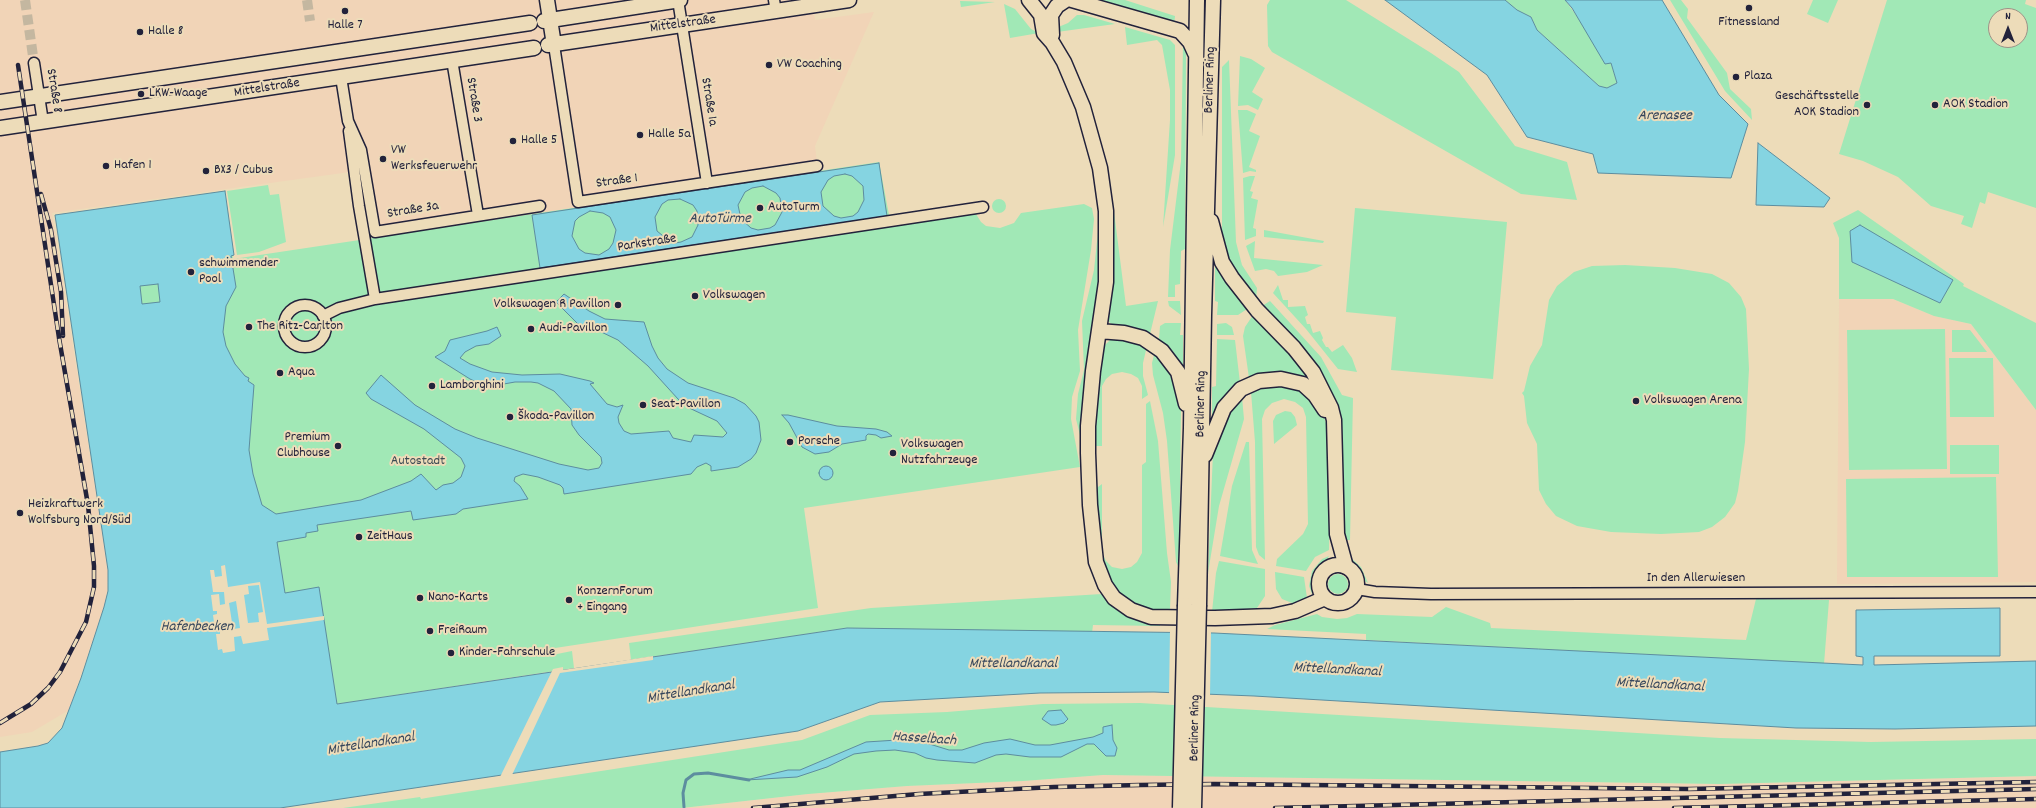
<!DOCTYPE html>
<meta charset="utf-8">
<style>
body{margin:0}
#map{position:relative;width:2036px;height:808px;overflow:hidden;background:#eddcb9;font-family:Dekko,sans-serif}
canvas{display:block}
.north{position:absolute;left:1988px;top:8px;width:40px;height:40px;box-sizing:border-box;background:#eddcb9;border:1px solid #9c9287;border-radius:50%;rotate:0deg;font-size:11px;font-weight:700;line-height:16px;text-align:center;color:#22223b}
.north::after{content:'';display:block;margin:auto;width:14px;height:18px;background:#22223b;clip-path:polygon(50% 0,100% 100%,50% 72%,0 100%)}
</style>
<div id="map">
<canvas width="2036" height="808"></canvas>
<div class="north">N</div>
</div>
<script>
const ctx = document.querySelector('canvas').getContext('2d');
ctx.lineJoin = 'round';
function fill(path, color) { ctx.fillStyle = color; ctx.fill(path, 'evenodd'); }
const toPath = rows => new Path2D(rows.map(r => 'M' + r).join(''));
function trace(path, color, width, dash) { ctx.strokeStyle = color; ctx.lineWidth = width; ctx.lineCap = dash ? 'butt' : 'round'; ctx.setLineDash(dash || []); ctx.stroke(path); }
function write(font, color, halo, rows, align = 'center') {
  ctx.font = font + ' Dekko,sans-serif'; ctx.lineWidth = 4; ctx.setLineDash([]); ctx.textBaseline = 'middle'; ctx.strokeStyle = halo; ctx.fillStyle = color; for (const [text, x, y, turn = 0] of rows) {
    ctx.save(); ctx.translate(x, y); ctx.rotate((+turn || 0) * Math.PI / 180); ctx.textAlign = isNaN(turn) ? turn : align; if (halo) ctx.strokeText(text, 0, 0); ctx.fillText(text, 0, 0); ctx.restore();
  }
}
fill(toPath([
 [0,0,812,0,815,20,874,12,815,146,818,171,369,239,359,163,350,172,52,213,108,570,107,591,104,607,69,710,32,732,0,737],
 [1839,299,1893,299,1934,316,1971,324,2036,410,2036,582,1837,584],
 [1103,775,1720,784,2036,776,2036,808,682,808,808,794,907,786,1023,781]
]), '#f1d4b7');
fill(toPath([
 [1095,0,1125,0,1175,16,1174,25],
 [1270,0,1346,0,1431,53,1459,72,1515,146,1567,162,1577,200,1521,194,1272,52,1268,46,1267,5],
 [1505,0,1565,0,1611,63,1617,83,1607,89,1599,86,1537,30,1531,17,1517,10],
 [1670,0,1681,0,1688,9,1687,18,1727,73,1730,89,1751,109,1752,120,1725,91],
 [1813,0,1838,0,1828,23,1807,14],
 [1887,0,2026,0,2025,4,2036,8,2036,208,1988,192,1985,204,1980,202,1972,228,1961,224,1964,216,1931,206,1898,177,1863,161,1839,154],
 [1996,16,2020,16,2020,40,1996,40],
 [960,1,995,2,961,7],
 [1004,4,1015,9,1031,29,1039,33,1010,38],
 [1077,15,1084,15,1115,24,1057,32,1056,28,1068,23],
 [1125,27,1170,40,1175,45,1175,155,1163,227,1170,120,1170,90,1162,45,1157,40,1127,45],
 [1183,45,1186,53,1185,249,1181,251,1180,284,1175,285,1175,297,1168,297,1170,250,1181,161],
 [1240,56,1251,59,1265,68,1252,92,1263,99,1258,110,1248,105,1238,106],
 [1229,60,1236,242,1242,265,1257,288,1256,300,1232,271,1222,241,1222,67],
 [1238,110,1247,110,1256,114,1249,131,1260,136,1249,167,1256,170,1256,172,1250,171,1243,173],
 [879,162,889,215,978,203,976,214,981,222,986,226,1000,228,1014,223,1021,213,1084,204,1092,208,1094,219,1091,250,1078,330,1080,371,1072,397,1071,419,1080,467,804,508,818,608,555,648,552,655,572,651,574,668,337,704,126,594,62,217,223,193,233,259],
 [1250,176,1255,176,1250,191,1253,192,1251,198,1258,200,1253,228,1256,229,1256,236,1245,240,1243,178],
 [268,185,270,195,279,194,286,242,259,252,237,255,227,191],
 '992 206a7 7 0 1 1 14 0a7 7 0 1 1-14 0Z',
 [1113,204,1126,306,1158,301,1150,334,1138,330,1116,328,1107,320,1112,283],
 [1355,208,1507,222,1493,379,1391,370,1396,317,1346,312],
 [1858,210,1964,284,1963,286,2036,323,2036,410,1971,324,1934,316,1893,299,1839,299,1839,238,1833,223],
 [1101,222,1102,254,1083,447,1076,419,1078,394,1084,370,1082,321,1094,270,1098,232],
 [1264,230,1324,241,1323,243,1264,237],
 [1255,241,1254,258,1323,265,1307,272,1278,276,1274,271,1266,269,1255,271,1246,246],
 [1215,263,1247,309,1238,315,1217,315,1218,302,1215,301],
 [1625,265,1675,268,1712,274,1729,283,1741,297,1746,309,1749,369,1745,442,1738,491,1735,503,1725,517,1712,527,1699,532,1661,534,1611,532,1577,526,1556,516,1546,504,1539,490,1537,444,1527,423,1524,396,1522,393,1524,391,1530,366,1542,345,1549,300,1557,286,1574,272,1592,266],
 [1278,285,1283,300,1288,300,1288,307,1305,306,1308,315,1305,317,1307,324,1310,324,1313,333,1320,331,1323,338,1322,340,1326,347,1328,347,1332,352,1343,345,1352,358,1357,372,1338,369,1306,329,1273,293],
 [1168,301,1180,301,1181,315,1169,306],
 [1270,301,1321,357,1342,395,1353,398,1350,540,1344,540,1340,419,1262,306],
 [1253,315,1289,352,1317,388,1276,373,1263,374,1249,378,1243,336,1245,327],
 [1165,323,1181,323,1180,335,1183,335,1183,365,1180,365,1174,353,1159,339,1160,326],
 [1226,323,1232,327,1234,335,1217,335,1217,324],
 [1945,329,1947,469,1849,470,1847,330],
 [1952,330,1970,330,1987,352,1952,352],
 [1112,338,1120,338,1147,346,1143,363,1143,376,1148,395,1142,399,1142,386,1138,378,1131,374,1122,372,1112,374,1106,379,1102,386,1102,446,1093,446,1102,348],
 [1217,339,1235,340,1240,383,1215,415,1212,415,1212,387,1216,386],
 [1155,351,1170,371,1179,394,1181,409,1179,568,1176,562,1167,441,1163,413,1153,375,1152,363],
 [1949,358,1993,358,1994,417,1950,417],
 [1274,384,1300,391,1322,410,1326,423,1331,451,1329,550,1315,557,1306,571,1276,566,1277,559,1303,534,1308,524,1306,417,1303,408,1295,402,1284,399,1272,403,1265,410,1262,419,1265,560,1259,555,1256,547,1255,442,1251,392,1264,385],
 [1242,397,1244,419,1219,506,1208,573,1213,452,1225,417],
 [1150,401,1158,441,1167,553,1171,582,1170,610,1152,610,1133,603,1120,594,1110,582,1101,561,1094,490,1102,484,1102,553,1106,561,1112,567,1122,569,1131,567,1137,562,1142,553,1142,465,1146,462,1146,404],
 [1285,411,1291,412,1295,417,1297,425,1274,444,1273,421,1276,415],
 [1246,442,1249,442,1252,550,1258,564,1220,556,1232,486],
 [1950,445,1999,445,1999,474,1950,474],
 [1996,477,1998,577,1847,577,1846,479],
 [1329,556,1317,576,1312,594,1309,586,1312,571,1322,559],
 [1345,556,1351,558,1361,567,1368,583,1360,578],
 [1219,561,1265,569,1265,596,1257,608,1250,612,1212,612,1216,573],
 [1275,572,1304,577,1307,598,1297,605,1282,599,1276,589],
 '1328 584a10 10 0 1 1 20 0a10 10 0 1 1-20 0Z',
 [1102,594,1109,604,1118,611,1142,623,1160,624,1160,626,1093,625,1092,633,847,628,631,660,629,643,871,608],
 [1756,599,1829,600,1824,664,1366,640,1366,634,1267,629,1275,625,1317,614,1322,617,1337,619,1347,618,1357,614,1432,617,1446,607,1490,623,1491,628,1746,640],
 [1140,703,1720,738,1871,742,2036,739,2036,776,1720,784,1103,775,1023,781,907,786,808,794,682,808,343,808,420,797,421,799,426,798,802,740,870,715,947,712,1043,704]
]), '#a1e8b6');
const water = toPath([
 [1385,0,1505,0,1517,10,1531,17,1537,30,1599,86,1607,88,1617,83,1611,63,1605,64,1572,8,1565,0,1662,0,1719,95,1748,124,1731,178,1598,173,1593,154,1527,137,1487,75,1385,0],
 [1758,143,1830,198,1824,207,1756,205,1758,143],
 [879,163,887,216,540,268,532,215,879,163],
 [845,174,852,176,863,186,864,200,858,212,853,216,841,218,834,216,823,206,821,192,828,180,834,176,845,174],
 [763,186,776,193,780,198,782,212,775,225,770,228,758,230,751,228,741,219,738,205,745,192,752,188,763,186],
 [680,199,693,205,697,211,698,225,692,237,681,242,675,243,668,240,657,231,655,217,662,204,668,200,680,199],
 [590,211,603,213,610,217,616,230,613,243,609,249,599,255,585,253,579,249,572,236,575,221,579,217,590,211],
 [225,191,234,255,231,256,236,287,226,306,223,332,226,346,235,364,245,376,249,378,248,381,254,385,249,450,253,474,262,505,276,514,361,500,411,481,421,474,436,490,443,485,453,483,461,477,465,466,461,458,424,429,371,399,366,393,381,375,415,405,455,429,477,438,559,464,588,470,599,468,602,463,601,457,579,435,572,425,571,409,554,391,538,383,531,382,515,382,487,387,470,379,435,357,445,351,450,340,487,331,497,327,501,336,489,344,476,346,465,352,460,358,470,364,492,372,522,375,560,374,590,381,594,383,590,384,607,404,617,407,623,405,618,417,619,423,624,431,631,434,669,431,673,438,691,442,694,435,723,437,727,433,717,421,687,407,678,399,648,366,618,340,595,329,578,324,556,302,564,294,589,311,605,319,644,322,652,346,658,358,667,369,688,383,734,398,745,404,756,416,759,422,761,440,756,453,751,459,738,467,711,471,711,466,706,463,697,467,691,474,564,494,563,488,560,485,538,477,523,474,515,477,514,481,520,486,528,499,463,509,456,514,413,520,411,511,317,525,318,531,306,533,306,537,277,542,285,593,319,587,337,704,847,628,1214,633,1863,665,1863,657,1856,656,1856,610,2000,608,2000,656,1874,656,1874,665,2036,661,2036,726,1895,729,1796,728,1254,696,1154,692,1040,693,880,702,798,731,280,808,0,808,0,752,38,746,48,743,62,728,81,678,104,607,108,591,108,570,55,215,225,191],
 [158,284,160,302,142,304,140,286,158,284],
 [1860,225,1953,280,1940,303,1852,262,1850,231,1860,225],
 [782,415,788,415,837,426,876,429,887,432,892,436,881,438,876,435,868,434,866,436,866,440,842,444,829,452,815,454,802,447,789,423,782,415],
 '819 473a7 7 0 1 1 14 0a7 7 0 1 1-14 0Z',
 [1061,710,1068,719,1064,723,1056,725,1051,725,1042,719,1048,711,1061,710],
 [1112,725,1113,740,1117,748,1115,756,1106,756,1094,744,1087,744,1061,757,1030,757,1006,754,996,755,975,763,937,760,926,758,915,753,895,750,876,751,854,754,827,767,797,777,746,780,788,770,800,770,866,742,913,739,949,750,962,750,984,743,1010,739,1035,745,1050,745,1093,737,1103,733,1103,727,1112,725]
]);
fill(water, '#85d4e1');
trace(water, '#5d8d9f', 1);
fill(toPath([
 [225,565,228,587,260,582,267,624,324,616,324,620,267,628,269,640,243,644,241,636,234,637,235,651,223,653,222,649,218,650,216,634,220,634,220,629,215,630,213,615,217,614,217,611,213,611,211,595,219,594,220,605,225,604,224,592,213,592,210,570,214,570,215,577,222,576,221,566],
 [259,585,263,612,258,613,259,622,248,623,244,595,249,594,248,586],
 [236,601,240,628,233,629,229,603],
 [1170,631,1211,631,1210,696,1169,694],
 [653,656,653,660,560,673,512,775,500,777,553,669,563,667,563,670]
]), '#eddcb9');
trace(toPath([
 [684,807,683,793,686,780,694,774,708,773,749,780]
]), '#5d8d9f', 3);
trace(toPath([
 [25,0,34,63],
 [307,0,310,21]
]), '#c4b7a0', 10, [10, 5]);
const street = toPath([
 [678,0,707,183],
 [774,0,776,12],
 [554,45,578,202,817,166],
 [452,60,478,215],
 [34,63,43,122],
 [341,77,348,121,361,150,375,232,540,206],
 [349,131,359,206,375,299],
 '284 326a21 21 0 1 1 42 0a21 21 0 1 1-42 0Z',
 [323,316,339,308,375,299,983,207],
 [1357,589,1375,592,1431,594,2036,592]
]);
const secondary = toPath([
 [547,0,554,45],
 [1029,0,1041,15,1044,33,1052,42,1064,62,1083,107,1100,168,1106,211,1106,282,1093,371,1088,426,1088,453,1090,505,1096,562,1105,585,1114,598,1131,610,1151,617,1215,618,1272,616,1295,611,1325,598],
 [1072,0,1180,31,1190,42,1195,53],
 [544,21,680,0],
 [1052,35,1051,15,1057,6,1066,0],
 [548,45,849,0],
 [0,102,530,23],
 [0,128,534,48],
 [1211,221,1222,262,1232,278,1257,310,1294,348,1313,372,1331,408,1334,420,1337,534,1346,567],
 [1099,331,1124,333,1143,338,1162,351,1178,372,1186,404],
 [1205,455,1224,408,1241,389,1259,381,1281,379,1303,384,1315,395,1325,410],
 '1319 584a19 19 0 1 1 38 0a19 19 0 1 1-38 0Z',
 [1185,605,1191,428,1197,0],
 [1199,605,1204,315,1213,0]
]);
trace(street, '#22223b', 13);
trace(secondary, '#22223b', 17);
trace(street, '#eddcb9', 10);
trace(secondary, '#eddcb9', 14);
const rail = toPath([
 [41,194,51,230,61,292,63,336],
 [0,723,31,704,48,688,60,672,86,622,94,587,94,566,88,505,59,338,18,65],
 [753,808,919,794,1054,787,1140,785,1214,784,1689,789,2036,782],
 [1275,808,2036,789],
 [1674,808,2036,799]
]);
trace(rail, '#22223b', 4.5);
trace(rail, '#eddcb9', 3, [9]);
const secondaryBridge = toPath([
 [1180,808,1185,605],
 [1194,808,1199,605]
]);
trace(secondaryBridge, '#22223b', 17, []);
trace(secondaryBridge, '#eddcb9', 14);
for (const [x, y, r, color] of [
 [1749,8,4,"#22223b"],
 [345,11,4,"#22223b"],
 [140,32,4,"#22223b"],
 [769,65,4,"#22223b"],
 [1736,77,4,"#22223b"],
 [141,94,4,"#22223b"],
 [1867,105,4,"#22223b"],
 [1935,105,4,"#22223b"],
 [640,135,4,"#22223b"],
 [513,141,4,"#22223b"],
 [383,159,4,"#22223b"],
 [106,166,4,"#22223b"],
 [206,171,4,"#22223b"],
 [760,208,4,"#22223b"],
 [191,272,4,"#22223b"],
 [695,296,4,"#22223b"],
 [618,305,4,"#22223b"],
 [249,327,4,"#22223b"],
 [531,329,4,"#22223b"],
 [280,373,4,"#22223b"],
 [432,386,4,"#22223b"],
 [1636,401,4,"#22223b"],
 [643,405,4,"#22223b"],
 [510,417,4,"#22223b"],
 [790,442,4,"#22223b"],
 [338,446,4,"#22223b"],
 [893,453,4,"#22223b"],
 [20,513,4,"#22223b"],
 [359,537,4,"#22223b"],
 [420,598,4,"#22223b"],
 [569,600,4,"#22223b"],
 [430,631,4,"#22223b"],
 [451,653,4,"#22223b"]
]) { const dot = new Path2D(); dot.arc(x, y, r, 0, 2 * Math.PI); ctx.fillStyle = color; ctx.fill(dot); trace(dot, '#eddcb9', 1.5); }
write('14px', '#22223b', '#eddcb9', [
 ["Fitnessland",1749,23,"center"],
 ["Halle 7",345,26,"center"],
 ["Halle 8",148,32],
 ["VW Coaching",777,65],
 ["Plaza",1744,77],
 ["LKW-Waage",149,94],
 ["Geschäftsstelle",1859,97,"right"],
 ["AOK Stadion",1859,113,"right"],
 ["AOK Stadion",1943,105],
 ["Halle 5a",648,135],
 ["Halle 5",521,141],
 ["VW",391,151],
 ["Werksfeuerwehr",391,167],
 ["Hafen 1",114,166],
 ["BX3 / Cubus",214,171],
 ["AutoTurm",768,208],
 ["schwimmender",199,264],
 ["Pool",199,280],
 ["Volkswagen",703,296],
 ["Volkswagen R Pavillon",610,305,"right"],
 ["The Ritz-Carlton",257,327],
 ["Audi-Pavillon",539,329],
 ["Aqua",288,373],
 ["Lamborghini",440,386],
 ["Volkswagen Arena",1644,401],
 ["Seat-Pavillon",651,405],
 ["Škoda-Pavillon",518,417],
 ["Premium",330,438,"right"],
 ["Clubhouse",330,454,"right"],
 ["Porsche",798,442],
 ["Volkswagen",901,445],
 ["Nutzfahrzeuge",901,461],
 ["Heizkraftwerk",28,505],
 ["Wolfsburg Nord/Süd",28,521],
 ["ZeitHaus",367,537],
 ["KonzernForum",577,592],
 ["+ Eingang",577,608],
 ["Nano-Karts",428,598],
 ["FreiRaum",438,631],
 ["Kinder-Fahrschule",459,653]
], 'left');
write('14px', '#22223b', '#eddcb9', [
 ["Mittelstraße",683,25,-8],
 ["Berliner Ring",1211,80,-88],
 ["Mittelstraße",267,89,-9],
 ["Straße 8",53,91,81],
 ["Straße 3",473,100,81],
 ["Straße 1a",708,102,81],
 ["Straße 1",617,182,-8],
 ["Straße 3a",413,211,-9],
 ["Parkstraße",647,244,-9],
 ["Berliner Ring",1202,404,-89],
 ["In den Allerwiesen",1696,579],
 ["Berliner Ring",1196,728,-89]
]);
write('14px', '#3b4a54', '#eddcb9', [
 ["Autostadt",418,462]
]);
write('italic 15px', '#36465c', '#eddcb9', [
 ["Arenasee",1665,117],
 ["AutoTürme",720,220],
 ["Hafenbecken",197,628],
 ["Mittellandkanal",1013,665],
 ["Mittellandkanal",1337,671,3],
 ["Mittellandkanal",1660,686,3],
 ["Mittellandkanal",691,693,-9],
 ["Hasselbach",924,740,4],
 ["Mittellandkanal",371,745,-9]
]);
</script>
